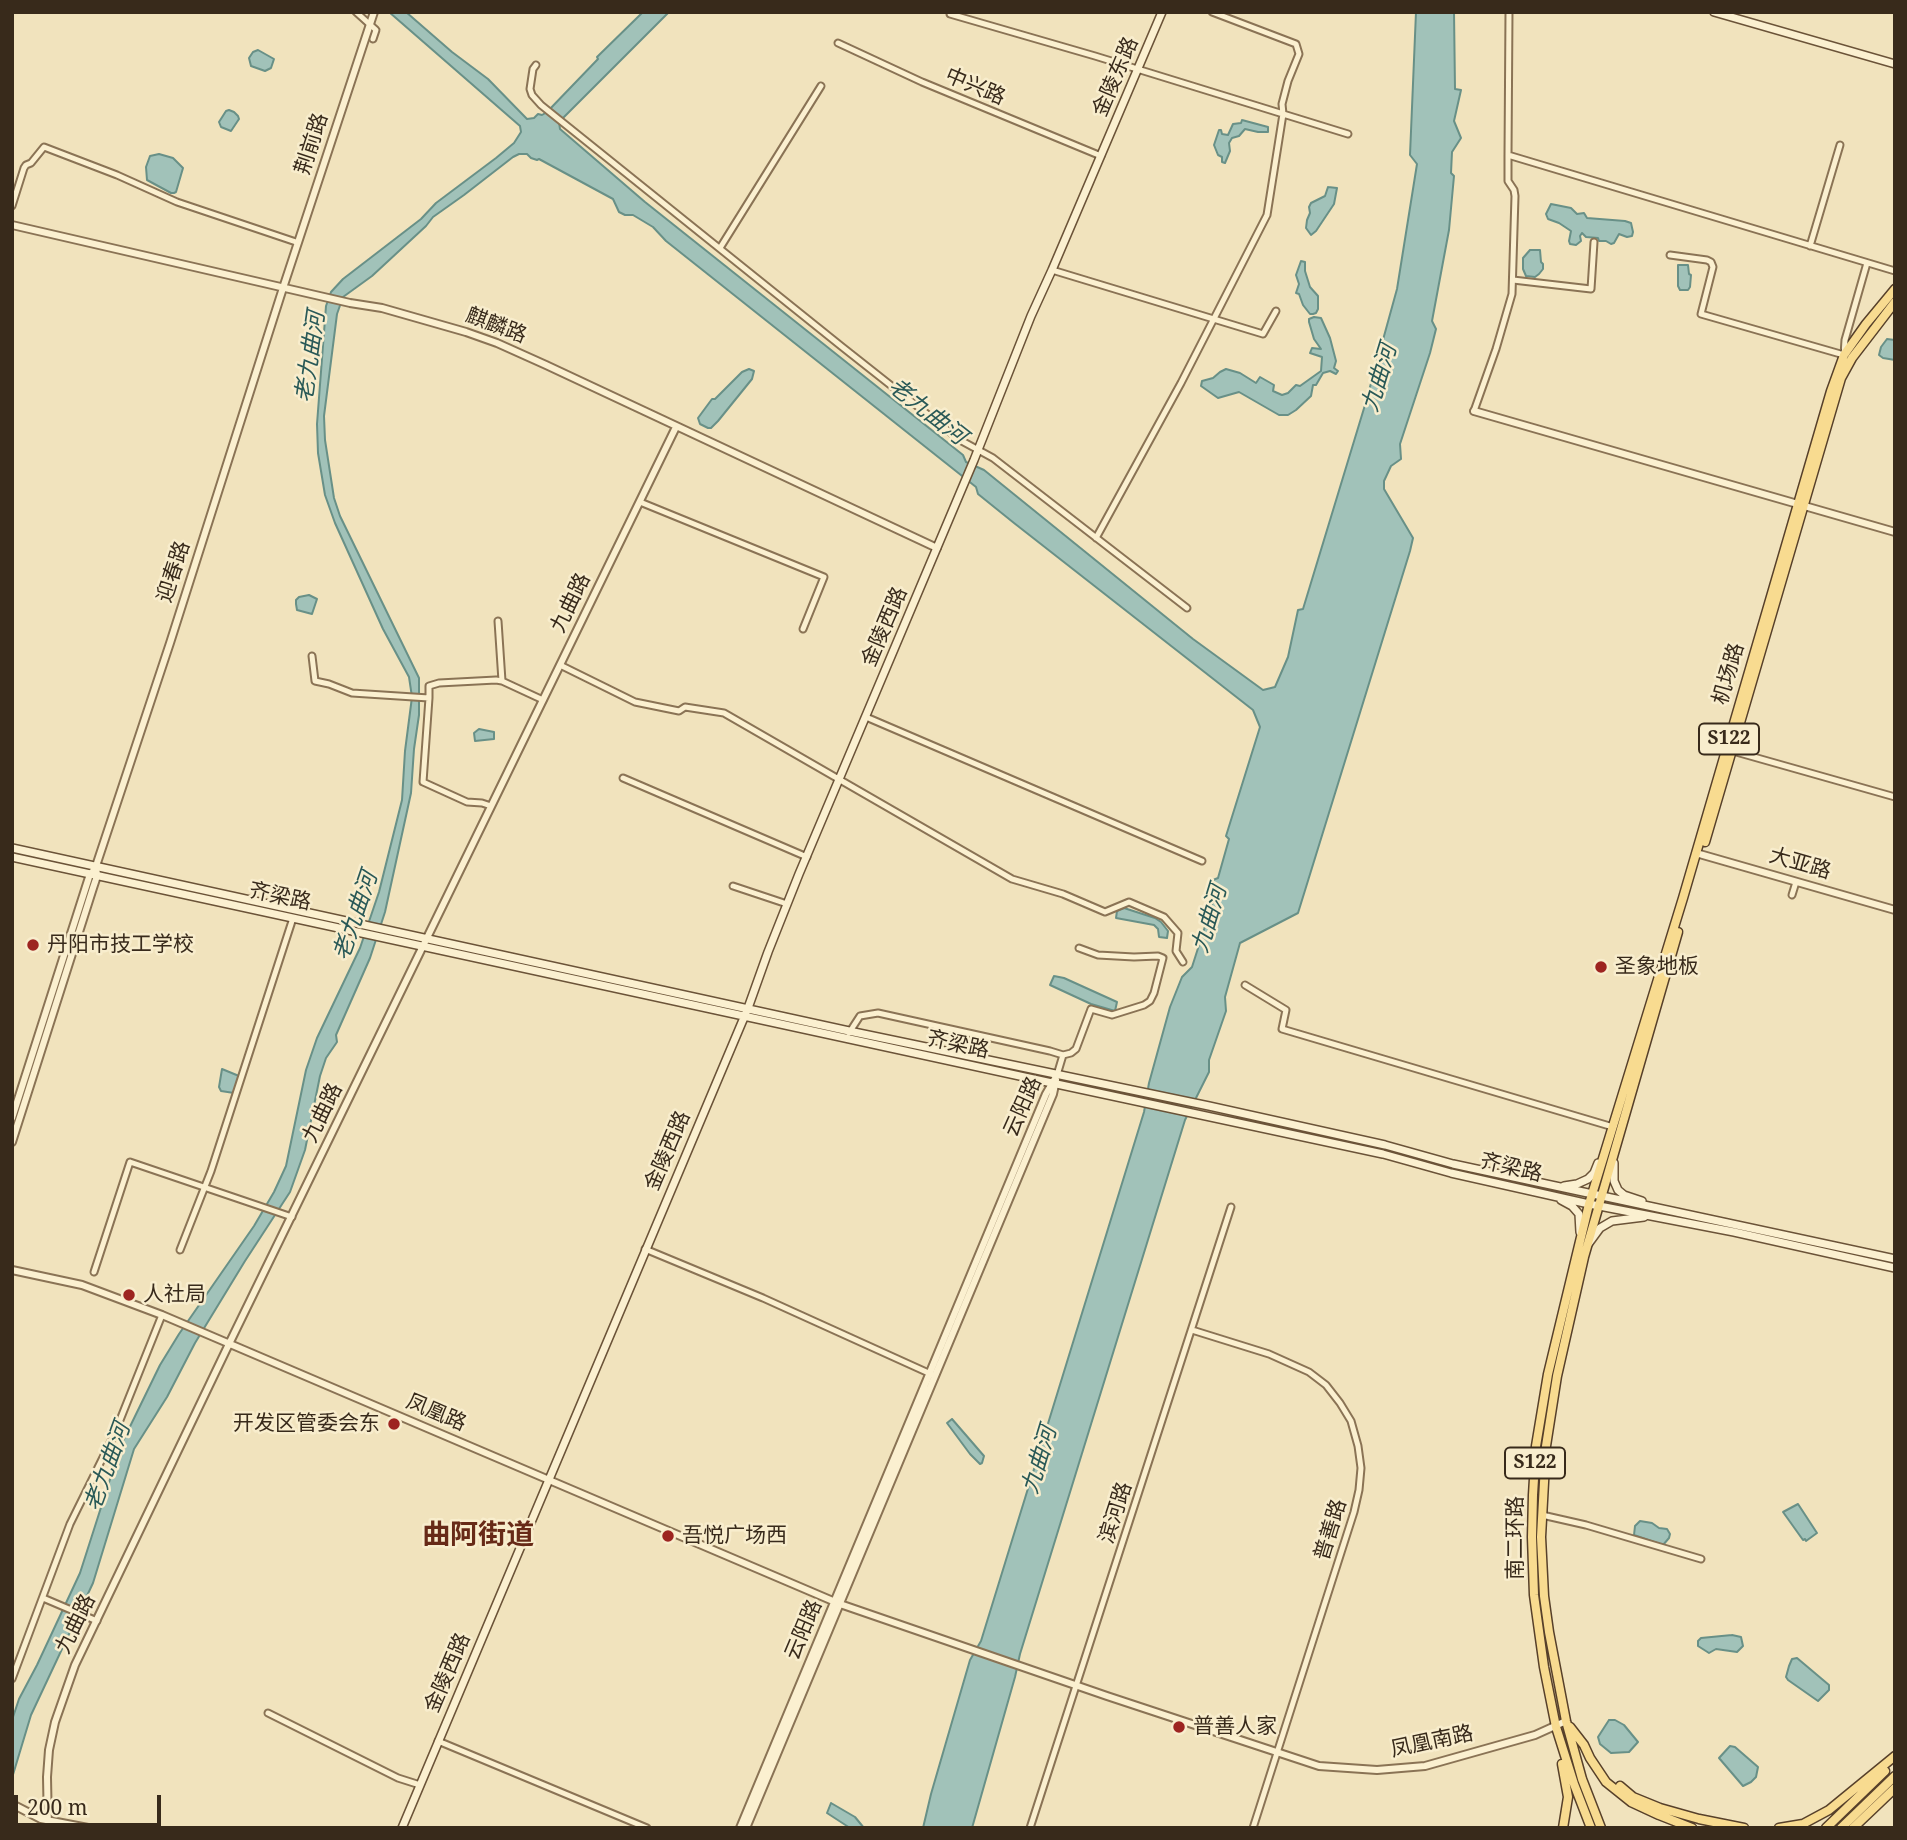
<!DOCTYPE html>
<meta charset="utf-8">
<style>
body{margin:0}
#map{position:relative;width:1907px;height:1840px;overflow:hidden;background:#f1e3bd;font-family:"Noto Serif",serif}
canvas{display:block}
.frame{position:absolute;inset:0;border:14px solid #382a1b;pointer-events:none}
.scale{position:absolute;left:14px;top:1795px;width:147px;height:32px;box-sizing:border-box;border:4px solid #382a1b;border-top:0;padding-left:9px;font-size:21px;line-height:24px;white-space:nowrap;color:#382a1b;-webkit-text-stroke:5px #f8edcd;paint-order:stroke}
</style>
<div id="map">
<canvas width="1907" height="1840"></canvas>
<div class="frame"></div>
<div class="scale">200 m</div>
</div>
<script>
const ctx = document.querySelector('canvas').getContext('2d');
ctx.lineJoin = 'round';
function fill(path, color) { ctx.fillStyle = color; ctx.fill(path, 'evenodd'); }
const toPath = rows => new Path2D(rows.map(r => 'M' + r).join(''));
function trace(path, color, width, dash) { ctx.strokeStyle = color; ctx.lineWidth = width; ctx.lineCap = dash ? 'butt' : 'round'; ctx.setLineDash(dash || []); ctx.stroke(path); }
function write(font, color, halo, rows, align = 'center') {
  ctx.font = font + ' "Noto Serif","Noto Sans SC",serif'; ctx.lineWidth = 5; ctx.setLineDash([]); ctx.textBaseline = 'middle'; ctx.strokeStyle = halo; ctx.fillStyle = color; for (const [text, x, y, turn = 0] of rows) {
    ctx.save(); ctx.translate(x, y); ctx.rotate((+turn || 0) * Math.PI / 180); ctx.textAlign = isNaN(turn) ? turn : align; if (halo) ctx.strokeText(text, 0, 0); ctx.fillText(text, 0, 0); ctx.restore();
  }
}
const water = toPath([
 [389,12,406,12,452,52,488,79,527,119,534,118,538,114,542,115,547,112,598,59,597,57,643,12,669,12,559,122,560,129,645,202,963,455,966,462,984,470,1193,639,1263,690,1275,687,1288,657,1298,610,1303,609,1365,405,1397,289,1417,164,1410,155,1416,12,1454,12,1455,89,1461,90,1454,121,1461,138,1452,152,1451,173,1454,176,1449,230,1432,321,1436,329,1430,353,1400,444,1401,459,1391,466,1384,481,1384,489,1413,538,1410,551,1298,913,1240,943,1225,997,1226,1011,1209,1060,1209,1072,1185,1120,1020,1654,1015,1677,972,1828,923,1828,931,1794,970,1660,981,1641,1144,1112,1149,1083,1170,1007,1182,977,1192,967,1216,892,1213,880,1218,878,1229,839,1226,836,1260,727,1253,710,1014,523,978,494,976,487,666,241,653,227,633,215,625,215,619,212,613,199,539,159,537,160,531,158,527,154,519,154,513,157,464,195,433,217,426,226,372,276,343,297,337,314,324,416,325,440,334,498,340,516,419,678,419,715,414,749,411,793,385,912,370,958,336,1035,337,1042,326,1058,320,1076,305,1150,290,1192,245,1261,195,1343,167,1397,134,1449,93,1583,31,1715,12,1778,12,1720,19,1699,37,1665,80,1573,121,1445,160,1365,179,1334,254,1226,274,1192,286,1166,306,1070,317,1038,360,948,379,892,402,800,405,751,412,697,409,677,383,629,335,523,325,495,318,453,317,424,326,306,331,292,343,279,421,219,436,203,496,158,514,143,521,132,520,126,389,12],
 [258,50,274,59,271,68,265,71,251,66,249,58,253,52,258,50],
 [229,110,234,112,238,116,239,119,231,131,221,127,219,122,226,111,229,110],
 [1242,120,1268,127,1268,132,1258,132,1245,129,1239,136,1232,138,1229,143,1230,151,1225,163,1222,162,1222,157,1218,155,1214,145,1219,130,1221,130,1222,134,1228,135,1233,124,1241,123,1242,120],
 [159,154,173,158,183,168,176,192,174,193,171,193,147,180,146,167,150,156,159,154],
 [1328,187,1337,188,1334,204,1316,231,1311,235,1306,228,1307,220,1310,213,1309,207,1311,203,1325,196,1328,187],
 [1551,204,1571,208,1577,214,1584,213,1587,218,1625,221,1631,223,1633,232,1632,236,1627,237,1619,234,1614,243,1611,244,1606,241,1599,241,1598,238,1586,237,1582,233,1580,236,1581,241,1576,245,1570,244,1569,241,1571,231,1559,223,1548,219,1546,214,1551,204],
 [1530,250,1540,250,1541,262,1543,264,1543,269,1539,274,1535,277,1526,276,1523,269,1523,258,1530,250],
 [1301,261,1305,262,1305,271,1310,287,1318,296,1318,309,1316,313,1313,314,1310,314,1303,305,1299,294,1296,293,1299,284,1296,275,1301,261],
 [1678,265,1688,265,1689,274,1691,275,1690,287,1688,290,1680,290,1678,286,1678,265],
 [1314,317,1321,318,1330,338,1336,361,1334,368,1338,371,1336,374,1330,371,1323,373,1316,385,1313,385,1311,396,1296,410,1288,415,1279,415,1239,392,1218,398,1201,386,1202,381,1213,378,1220,372,1226,369,1240,373,1256,383,1260,377,1274,385,1273,391,1282,395,1288,393,1296,385,1300,386,1321,371,1322,357,1310,353,1312,348,1321,349,1314,339,1309,322,1309,319,1314,317],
 [1887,339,1895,340,1895,360,1883,358,1879,355,1881,347,1887,339],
 [749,369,754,371,752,379,718,421,711,428,708,428,700,424,698,418,712,399,715,399,742,372,749,369],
 [309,595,317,599,312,614,297,610,296,604,296,600,299,597,309,595],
 [479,729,494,732,494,739,475,741,474,733,479,729],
 [1124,908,1155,918,1161,922,1168,931,1167,938,1159,937,1158,929,1154,925,1116,918,1117,911,1124,908],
 [1054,976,1064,978,1117,1002,1115,1011,1091,1004,1050,985,1054,976],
 [222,1069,239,1076,234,1093,221,1091,219,1087,222,1069],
 [952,1419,984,1456,982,1463,980,1464,970,1454,947,1423,952,1419],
 [1798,1504,1817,1533,1806,1541,1805,1539,1803,1540,1783,1512,1798,1504],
 [1640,1521,1652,1523,1659,1528,1667,1529,1670,1534,1669,1538,1663,1545,1634,1535,1635,1526,1640,1521],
 [1732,1635,1741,1637,1743,1646,1737,1652,1716,1649,1709,1653,1698,1646,1698,1641,1701,1638,1732,1635],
 [1797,1658,1829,1685,1829,1690,1818,1701,1788,1680,1786,1677,1789,1666,1792,1659,1797,1658],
 [1609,1720,1615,1720,1624,1725,1638,1742,1629,1752,1611,1753,1600,1744,1598,1737,1609,1720],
 [1730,1746,1735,1747,1758,1767,1756,1777,1751,1782,1743,1786,1719,1758,1730,1746],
 [831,1803,855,1817,864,1828,850,1828,827,1813,831,1803]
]);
fill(water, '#a1c2b9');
trace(water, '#689087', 2);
const minor = toPath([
 [356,12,376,30,373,39],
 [950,12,950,14,1095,56,1348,134],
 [1509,12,1508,155,1895,271],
 [838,43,922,82,1101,156],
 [536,65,533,69,530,89,532,95,541,105,841,346,960,440,993,458,1187,608],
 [12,206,24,168,26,165,31,163,44,147,117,175,177,202,296,242],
 [1810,246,1840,145],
 [720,248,821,86],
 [1670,255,1707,260,1711,262,1713,267,1701,314,1844,355,1845,340,1867,263],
 [1052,270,1263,334,1276,311],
 [1513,280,1591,289,1594,242],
 [1474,411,1496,349,1512,294,1515,196,1514,190,1508,181,1508,155],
 [640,502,824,577,803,629],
 [1096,538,1181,383,1267,215,1283,114,1282,104,1288,81,1299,54,1296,44,1212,12],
 [498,621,502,681],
 [312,656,315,681,329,684,352,693,429,698,429,686,439,683,496,680,502,681,543,700],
 [560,665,635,702,679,711,685,707,724,713,1012,879,1063,894,1105,912,1129,902,1164,917,1178,933,1176,951,1183,962],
 [429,698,423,782,467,802,482,803,491,806],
 [866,717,1202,861],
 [1729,750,1895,797],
 [623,778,807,857],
 [733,886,787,904],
 [1792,895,1796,882],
 [1245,985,1286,1010,1282,1029,1613,1127],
 [849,1033,860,1016,878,1013,1050,1051,1063,1055,1057,1075],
 [1063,1055,1071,1053,1076,1049,1091,1009,1112,1015,1144,1005,1150,1001,1154,993,1163,958,1158,956,1134,957,1098,955,1079,948],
 [645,1249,763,1298,933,1375],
 [180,1250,211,1171,293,918],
 [94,1272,130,1162,292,1217],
 [1192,1330,1269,1354,1309,1372,1326,1385,1340,1403,1351,1421,1358,1446,1361,1468,1359,1490,1354,1512,1253,1828],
 [1542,1515,1586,1525,1701,1559],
 [43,1598,97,1621],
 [12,1679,70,1524,114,1435,162,1315],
 [268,1713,398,1778,420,1785],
 [438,1741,647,1828],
 [1030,1828,1231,1207]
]);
const tertiary = toPath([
 [12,225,350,303,382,308,466,332,497,343,546,365,937,548],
 [1474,411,1895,532],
 [1696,853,1895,910],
 [12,1118,90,874,93,871],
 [12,1142,93,888,97,876,96,866,170,643,283,288,374,12],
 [12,1270,82,1285,162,1315,840,1604,1107,1696,1319,1766,1377,1770,1425,1766,1535,1735,1566,1721],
 [12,1804,41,1819,88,1828],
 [48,1828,47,1777,49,1750,55,1722,75,1665,229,1344,676,427],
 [740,1828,1046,1094,1057,1075],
 [746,1828,1053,1094,1056,1080]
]);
const secondary = toPath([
 [1714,12,1895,64],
 [12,848,849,1031,1209,1106,1385,1145,1453,1164,1895,1259],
 [12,857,1052,1083,1383,1154,1451,1173,1589,1204,1734,1232,1895,1268],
 [1614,1163,1614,1181,1618,1190,1624,1195,1642,1201],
 [1564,1186,1577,1184,1588,1179,1594,1173,1598,1163],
 [1561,1200,1572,1206,1579,1214,1580,1232],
 [1589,1243,1600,1228,1612,1221,1644,1217],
 [402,1828,748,1008,768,952,799,874,974,460,1031,316,1052,270,1162,12]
]);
const primary = toPath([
 [1705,842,1841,378,1852,358,1895,302],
 [1570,1727,1584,1745,1590,1758,1606,1782,1631,1802,1659,1815,1692,1828],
 [1562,1764,1568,1797,1563,1828],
 [1620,1786,1633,1797,1660,1808,1699,1819,1744,1828],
 [1591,1828,1574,1784,1556,1727,1544,1667,1534,1595,1532,1537,1533,1495,1536,1446,1548,1374,1589,1204,1683,898,1831,391,1844,355,1866,324,1895,289],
 [1601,1828,1582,1779,1566,1721,1549,1632,1544,1596,1541,1537,1546,1446,1557,1376,1584,1257,1678,932],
 [1779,1828,1803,1824,1829,1810,1895,1756],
 [1826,1828,1885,1771],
 [1841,1828,1895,1776],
 [1853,1828,1895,1788]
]);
trace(minor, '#8a7355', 9);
trace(tertiary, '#8a7355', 10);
trace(secondary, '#6b5338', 10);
trace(primary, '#57402a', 11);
trace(minor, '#fbf0d0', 5);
trace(tertiary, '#fbf0d0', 6);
trace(secondary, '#fbf0d0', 7);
trace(primary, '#f8db90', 8);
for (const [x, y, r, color] of [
 [33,945,7,"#9d2420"],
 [1601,967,7,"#9d2420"],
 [129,1295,7,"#9d2420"],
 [394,1424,7,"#9d2420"],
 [668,1536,7,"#9d2420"],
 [1179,1727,7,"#9d2420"]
]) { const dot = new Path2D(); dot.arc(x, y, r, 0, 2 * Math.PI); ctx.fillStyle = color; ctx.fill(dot); trace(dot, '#f8edcd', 2.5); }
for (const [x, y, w] of [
 [1729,739,60],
 [1535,1463,60]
]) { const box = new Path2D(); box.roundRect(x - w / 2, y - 15.5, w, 31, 5); ctx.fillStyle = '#f8edcd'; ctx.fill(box); trace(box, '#382a1b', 2); }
write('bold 19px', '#382a1b', null, [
 ["S122",1729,739],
 ["S122",1535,1463]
]);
write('21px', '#382a1b', '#f8edcd', [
 ["金陵东路",1116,77,-67],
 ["中兴路",975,87,23],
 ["荆前路",312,144,-72],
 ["麒麟路",496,326,21],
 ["迎春路",174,572,-72],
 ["九曲路",571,603,-64],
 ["金陵西路",885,627,-67],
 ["机场路",1729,674,-74],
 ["大亚路",1800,864,16],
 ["齐梁路",280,897,12],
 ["齐梁路",958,1045,12],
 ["云阳路",1023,1107,-66],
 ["九曲路",323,1113,-64],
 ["金陵西路",668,1151,-67],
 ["齐梁路",1511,1168,13],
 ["凤凰路",436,1413,23],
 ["滨河路",1116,1513,-72],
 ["普善路",1331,1530,-73],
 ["南二环路",1516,1538,-90],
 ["九曲路",76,1624,-64],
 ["云阳路",804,1630,-67],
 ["金陵西路",448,1673,-67],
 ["凤凰南路",1432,1742,-12]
]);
write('21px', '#382a1b', '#f8edcd', [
 ["丹阳市技工学校",47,945],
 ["圣象地板",1615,967],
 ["人社局",143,1295],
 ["开发区管委会东",380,1424,"right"],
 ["吾悦广场西",682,1536],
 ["普善人家",1193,1727]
], 'left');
write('italic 23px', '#295957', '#f8edcd', [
 ["老九曲河",311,357,-82],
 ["九曲河",1380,378,-73],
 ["老九曲河",927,412,38],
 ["老九曲河",356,916,-71],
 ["九曲河",1210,919,-73],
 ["九曲河",1040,1460,-73],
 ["老九曲河",108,1467,-70]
]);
write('bold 28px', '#672a17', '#f8edcd', [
 ["曲阿街道",478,1536]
]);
</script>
